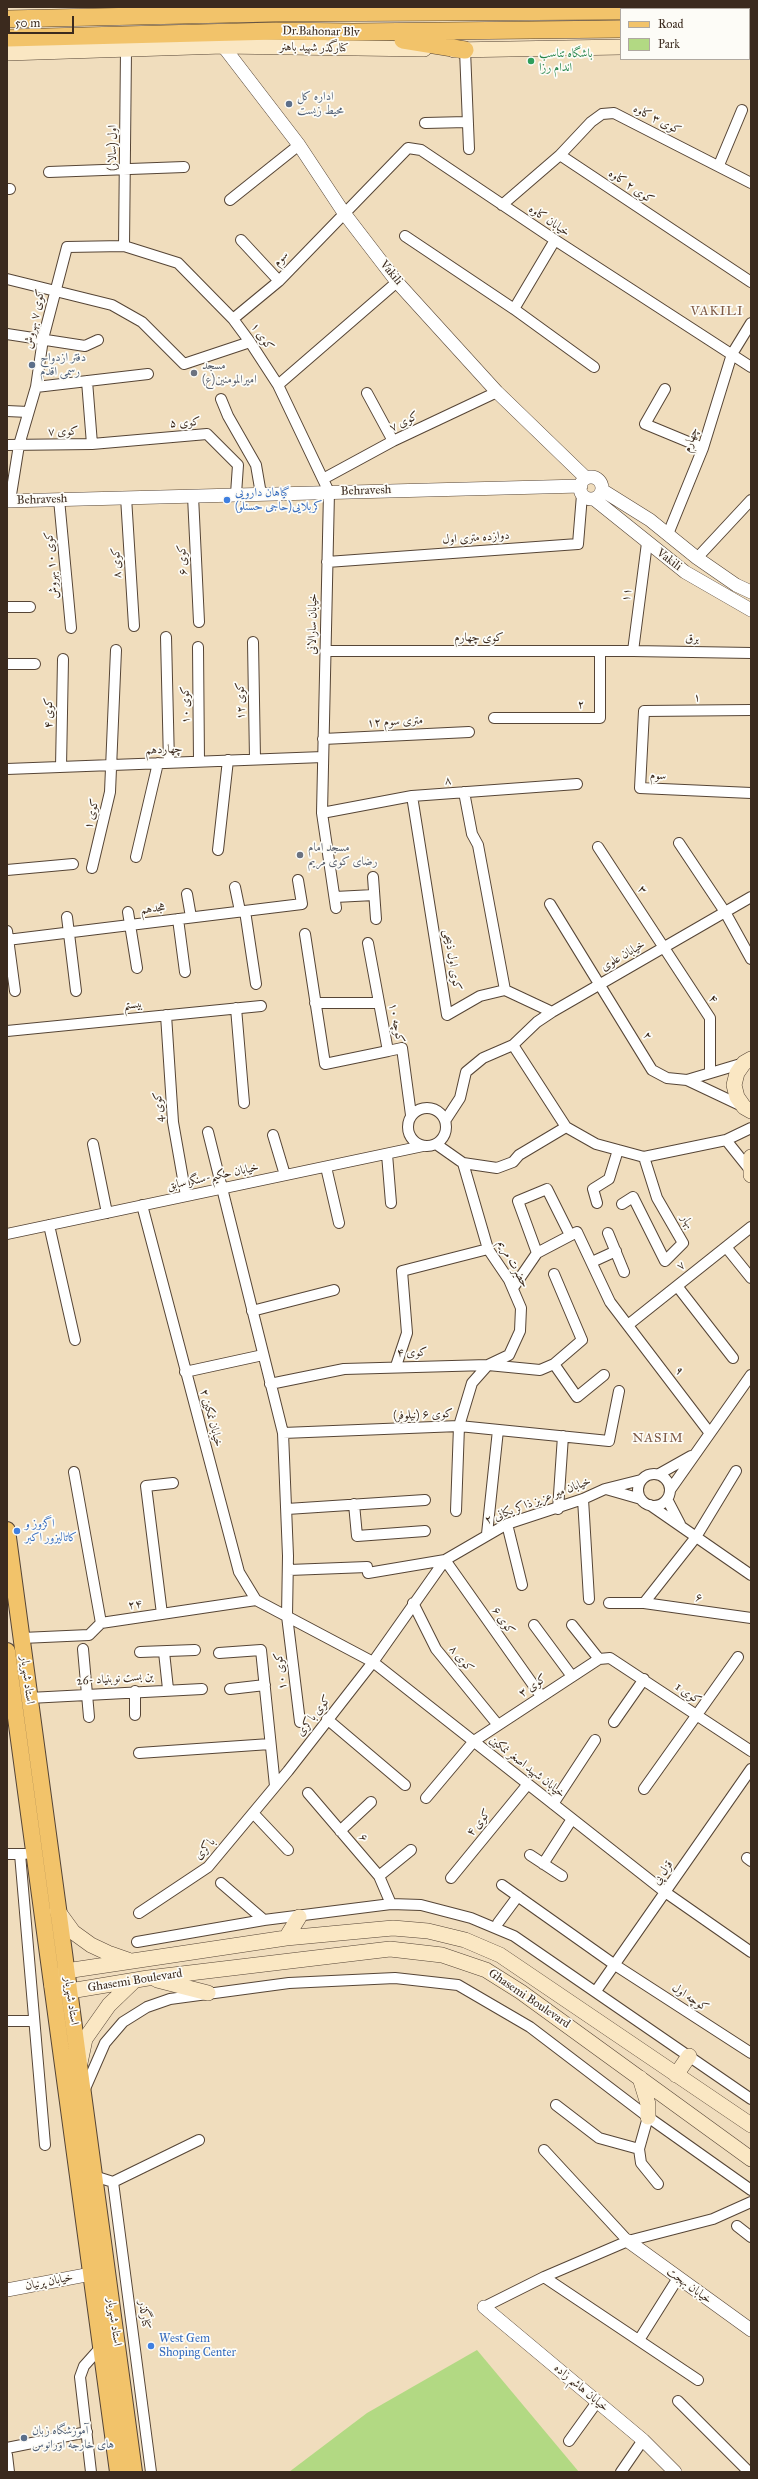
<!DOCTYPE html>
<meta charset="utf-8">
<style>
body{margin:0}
#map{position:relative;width:758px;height:2479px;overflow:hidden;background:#f0ddbd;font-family:"IM FELL Great Primer",serif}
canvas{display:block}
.frame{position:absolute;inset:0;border:8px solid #3b2a1e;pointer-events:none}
.legend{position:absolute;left:620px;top:8px;width:130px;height:52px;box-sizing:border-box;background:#fdfcf7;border:1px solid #afa8a0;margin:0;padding:5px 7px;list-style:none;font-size:12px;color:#3b2a1e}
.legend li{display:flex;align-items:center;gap:8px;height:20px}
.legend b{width:20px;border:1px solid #afa8a0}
.scale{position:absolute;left:8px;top:16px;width:66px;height:18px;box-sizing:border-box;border:2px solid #3b2a1e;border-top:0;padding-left:5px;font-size:12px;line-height:14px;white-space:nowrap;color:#3b2a1e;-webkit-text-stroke:3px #fdfcf7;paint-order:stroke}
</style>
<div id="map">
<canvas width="758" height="2479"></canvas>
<div class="frame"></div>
<ul class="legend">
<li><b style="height:5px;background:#f2c36a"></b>Road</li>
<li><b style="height:11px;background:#b2d983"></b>Park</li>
</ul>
<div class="scale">50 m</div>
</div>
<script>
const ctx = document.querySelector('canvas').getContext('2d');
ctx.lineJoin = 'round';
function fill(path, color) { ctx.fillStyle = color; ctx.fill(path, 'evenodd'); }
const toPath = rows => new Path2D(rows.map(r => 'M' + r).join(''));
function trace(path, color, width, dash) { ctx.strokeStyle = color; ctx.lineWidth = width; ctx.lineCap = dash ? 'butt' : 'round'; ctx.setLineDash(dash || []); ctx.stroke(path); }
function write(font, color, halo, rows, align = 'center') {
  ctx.font = font + ' "IM FELL Great Primer",Amiri,serif'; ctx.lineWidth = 3.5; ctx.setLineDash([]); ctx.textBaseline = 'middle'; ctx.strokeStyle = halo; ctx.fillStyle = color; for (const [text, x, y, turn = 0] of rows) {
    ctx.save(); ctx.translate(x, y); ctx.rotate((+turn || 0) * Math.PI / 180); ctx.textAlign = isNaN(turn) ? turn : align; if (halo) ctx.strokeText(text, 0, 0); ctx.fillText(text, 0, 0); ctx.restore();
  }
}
fill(toPath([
 [477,2350,579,2472,289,2472,367,2413]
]), '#b2d983');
const minor = toPath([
 [465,50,469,149],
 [425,123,467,122],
 [560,155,591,122,602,114,614,113,751,183],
 [719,165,742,110],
 [49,172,184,167],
 [7,189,10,189],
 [230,200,299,145],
 [502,205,560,155,751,282],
 [405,236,514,309,594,367],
 [241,240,279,281],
 [124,246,126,50],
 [7,279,112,305,142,322,184,364,250,342],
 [514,309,555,240],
 [233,319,279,281,408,148,421,150,555,240,751,367],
 [7,334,85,346,98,340],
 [278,385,397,282],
 [36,387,148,374],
 [665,389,645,424,703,448],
 [367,393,393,441],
 [221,399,228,416,256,465,261,494],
 [7,411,28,412],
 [92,444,207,434,238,465,236,494],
 [7,445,92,444,87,381],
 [323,479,393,441,497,392],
 [193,496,199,622],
 [126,497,134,626],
 [59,499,71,628],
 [10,501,19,445,36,387,43,339,67,247,124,246,178,263,233,319,250,342,278,385,329,492,322,813,336,908],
 [668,534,703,448,732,354,751,323],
 [697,558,751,500],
 [327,562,578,544,582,495],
 [7,607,30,607],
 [166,637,169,763],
 [253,642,255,759],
 [198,647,199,761],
 [325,651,633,651,751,653],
 [633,651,647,543],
 [7,664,35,664],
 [751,710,644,711,640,788,751,793],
 [494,718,600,718,600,651],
 [323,739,469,732],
 [61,767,63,659],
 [7,769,323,757],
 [464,792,472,834,478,845,505,990],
 [412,796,447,1015,480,996,505,990,552,1012],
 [322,813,412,796,577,784],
 [679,843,725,912,751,959],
 [598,847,710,1018,710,1073],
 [218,850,228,760],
 [136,857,158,763],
 [92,868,110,792,116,650],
 [7,870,73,864],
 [373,877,376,919],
 [235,887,240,911],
 [187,894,191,917],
 [335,897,374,895],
 [550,904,652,1070,667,1078,687,1080,742,1106],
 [245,911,256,984],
 [128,912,137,968],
 [67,917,76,991],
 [178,919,185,972],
 [7,931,15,991],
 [305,934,325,1064,388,1051],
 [7,940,302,904,298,880],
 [368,943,388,1051,402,1048,411,1115],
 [315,1003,379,1003],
 [236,1008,244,1103],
 [166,1015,173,1122,186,1196],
 [7,1031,261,1006],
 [513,1045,566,1127,596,1144,644,1157,726,1140,751,1128],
 [687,1080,744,1063],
 '408 1127a19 19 0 1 1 38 0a19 19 0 1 1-38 0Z',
 [445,1121,460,1098,466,1072,483,1058,513,1045,537,1022,552,1012,751,897],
 [208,1132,283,1433,288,1556,287,1616,300,1722],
 [273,1135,285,1175],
 [726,1140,750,1170],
 [93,1144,107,1213],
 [436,1144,463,1163,497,1168,513,1162,519,1155,566,1127],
 [387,1154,391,1203],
 [326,1167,339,1223],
 [597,1203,593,1189,609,1179,618,1150],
 [622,1204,633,1197,665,1261,683,1243,657,1198,644,1157],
 [142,1205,239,1572,256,1600,373,1662,665,1892,751,1952],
 [49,1225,75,1340],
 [608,1233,624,1272],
 [7,1234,423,1146],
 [726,1247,751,1278],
 [537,1253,518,1201,547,1189,570,1235],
 [592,1262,616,1251],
 [677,1286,733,1358],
 [513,1288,537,1253,577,1232,610,1302,709,1432],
 [252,1311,334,1290],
 [628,1325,751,1227],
 [554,1364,577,1397,604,1375],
 [396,1366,407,1333,402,1271,488,1249],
 [185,1372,263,1355],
 [270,1384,344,1369,488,1365,540,1370,554,1364,582,1340,554,1274],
 [283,1433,459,1426,609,1441,619,1391],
 [74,1472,101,1623],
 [659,1474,691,1456],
 '638 1490a16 16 0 1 1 32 0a16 16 0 1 1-32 0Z',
 [606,1489,641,1499],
 [670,1490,751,1375],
 [583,1499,589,1599],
 [667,1499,680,1524],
 [354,1504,357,1536,425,1531],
 [650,1505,751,1575],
 [287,1509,425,1500],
 [558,1509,563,1436],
 [456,1511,459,1426,472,1383,488,1365,509,1355,520,1331,521,1308,509,1280,488,1249,463,1163],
 [507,1524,522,1585],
 [487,1534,498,1430],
 [289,1570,367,1567,368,1573,445,1560,541,1696],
 [413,1603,436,1649,498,1725],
 [609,1603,644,1603,751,1618],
 [644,1603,696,1537,736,1471],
 [162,1614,146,1486,173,1483],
 [534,1625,571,1675],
 [572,1625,599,1659],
 [22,1638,89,1635,101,1623,256,1600],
 [83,1649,89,1717],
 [140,1652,195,1650],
 [164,1652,168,1689],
 [219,1653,261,1650,275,1786],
 [230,1689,265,1685],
 [135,1691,135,1715],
 [29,1698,202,1689],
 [327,1719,405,1785],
 [614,1722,644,1679],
 [139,1753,270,1744],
 [644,1789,738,1657],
 [308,1793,379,1876,391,1904],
 [426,1798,474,1741,599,1659,610,1658,751,1751],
 [553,1804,595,1740],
 [253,1813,288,1850],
 [340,1831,371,1802],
 [7,1854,25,1854],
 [20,1854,45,2145],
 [530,1855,562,1876],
 [747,1858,751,1861],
 [543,1864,572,1819],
 [379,1876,411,1850],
 [451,1878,528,1784],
 [221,1883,264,1920],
 [502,1885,615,1965,751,2053],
 [139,1913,208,1867,288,1771,373,1662,445,1560,507,1524,583,1499,605,1489,641,1480],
 [498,1923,518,1896],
 [137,1942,264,1920,391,1904,421,1905,471,1918,514,1936,751,2099],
 [596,1991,751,1769],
 [7,2021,33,2021],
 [84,2091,105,2043,123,2022,147,2007,170,1999,289,1983,395,1978,458,1985,530,2027,648,2117,751,2190],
 [556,2105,599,2138,639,2149],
 [648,2117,639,2149,641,2163,658,2184],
 [544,2150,628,2241],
 [94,2176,113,2182,151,2472],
 [113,2182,199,2140],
 [737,2226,751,2237],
 [544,2277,698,2380],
 [484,2307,544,2277,628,2241,713,2219,751,2202],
 [639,2340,678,2278],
 [678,2401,749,2472],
 [569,2441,597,2402],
 [7,2448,87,2432],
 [7,2455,9,2472],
 [91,2472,80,2377,84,2366,101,2347],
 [621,2472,643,2440]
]);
const tertiary = toPath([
 [223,46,299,145,344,213,397,282,497,392,586,478],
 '580 488a11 11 0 1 1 22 0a11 11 0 1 1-22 0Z',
 [602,490,650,520,697,558,736,585,751,592],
 [594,499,685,572,751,610],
 [7,501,581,486],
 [628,2241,751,2330],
 [7,2290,91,2274],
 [484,2307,643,2440,675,2472]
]);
const secondary = toPath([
 [749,46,751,46],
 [454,50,621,47],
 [7,53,223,46,424,49],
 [751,1059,744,1063,737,1073,734,1085,737,1097,744,1107,751,1111],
 [751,1157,751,1175],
 [57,1910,73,1932,91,1945,108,1953,128,1960],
 [286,1938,299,1917],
 [157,1980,208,1993],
 [80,2063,85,2039,109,2005,135,1980],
 [676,2075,689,2056],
 [640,2078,648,2104,648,2117],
 [751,2125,500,1955,465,1940,428,1931,393,1928,286,1938,66,1971,52,1986,70,1991,148,1978,390,1949,442,1955,486,1970,521,1992,751,2159]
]);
const primary = toPath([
 [7,1530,134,2472],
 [7,1651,118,2472]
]);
const trunk = toPath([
 [749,9,751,9],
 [7,19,274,13,621,11],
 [749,27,751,27],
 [7,38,276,31,353,32,621,29],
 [403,40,465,50]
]);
trace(minor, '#564536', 12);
trace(tertiary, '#564536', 14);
trace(secondary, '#564536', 16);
trace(primary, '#564536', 18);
trace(trunk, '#564536', 18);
trace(minor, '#fff', 10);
trace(tertiary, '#fff', 13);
trace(secondary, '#fae7c3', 15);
trace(primary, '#f2c36a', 16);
trace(trunk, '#f2c36a', 17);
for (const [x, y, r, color] of [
 [531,61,4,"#2e9e5b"],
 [289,104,4,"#5c6f8a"],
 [32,365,4,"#5c6f8a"],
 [194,373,4,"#6b7280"],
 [227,500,4,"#3f7fe0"],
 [300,855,4,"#6b7280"],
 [17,1531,4,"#3f7fe0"],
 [151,2346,4,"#3f7fe0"],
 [24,2438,4,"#5c6f8a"]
]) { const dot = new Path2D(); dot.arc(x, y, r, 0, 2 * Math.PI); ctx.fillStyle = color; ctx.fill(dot); trace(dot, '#fdfcf7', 1.5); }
write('12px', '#3b2a1e', '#fdfcf7', [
 ["Dr.Bahonar Blv",321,32,1],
 ["کنارگذر شهید باهنر",314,48,1],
 ["کوی ۳ کاوه",657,120,27],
 ["اول (سالار)",113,148,-90],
 ["کوی ۲ کاوه",631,187,34],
 ["خیابان کاوه",549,221,34],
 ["سوم",281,259,-46],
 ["Vakili",391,273,50],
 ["کوی ۷ بهروش",35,319,-78],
 ["کوی ۱",262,337,55],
 ["کوی ۷",404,422,-26],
 ["کوی ۵",185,423,-4],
 ["کوی ۷",63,432,-1],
 ["چهارم",691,440,-71],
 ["Behravesh",366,491,-2],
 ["Behravesh",42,500,-2],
 ["دوازده متری اول",476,538,-4],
 ["کوی ۶",183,560,-93],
 ["Vakili",669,560,37],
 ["کوی ۸",117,563,-93],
 ["کوی ۱۰ بهروش",52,565,-95],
 ["۱۱",627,595,-82],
 ["خیابان سارالانی",313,624,-89],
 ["کوی چهارم",479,638],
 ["برق",692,639,1],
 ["۱",697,698],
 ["کوی ۱۲",241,701,-91],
 ["کوی ۱۰",186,705,-91],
 ["۲",581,705],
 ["کوی ۴",49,713,-89],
 ["۱۲ متری سوم",395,722,-3],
 ["چهاردهم",164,750,-2],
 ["سوم",658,776,3],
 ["۸",448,781,-4],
 ["کوی ۱",92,814,-76],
 ["۳",642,890,56],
 ["هجدهم",153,909,-7],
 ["خیابان علوی",623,956,-30],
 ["کوی اول ذبیحی",452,960,81],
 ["۴",713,999,57],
 ["بیستم",133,1005,-6],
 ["کوچه ۱۰",396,1023,79],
 ["۲",647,1036,59],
 ["کوی 4",159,1107,-94],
 ["خیابان حکیم-سنگر سابق",213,1177,-12],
 ["بهار",687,1222,60],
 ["حضرت مریم",513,1264,61],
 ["۷",681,1266,-39],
 ["کوی ۴",412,1353,-1],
 ["۹",679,1371,53],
 ["کوی ۶ (نیلوفر)",423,1415,-2],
 ["خیابان نمکین ۲",211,1418,75],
 ["۲ خیابان میر عزیز ذاکر یکانی",538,1501,-21],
 ["۶",699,1598,8],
 ["۲۴",135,1605,-8],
 ["کوی ۶",503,1621,55],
 ["کوی ۸",461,1659,51],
 ["کوی ۱۰",281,1671,-97],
 ["26- بن بست نوبنیاد",115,1679,-4],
 ["استاد شهریار",27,1680,83],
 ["کوی ۳",533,1686,-35],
 ["کوی 1",688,1694,35],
 ["کوی باکری",314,1716,-52],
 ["خیابان شهید اصغر نمکین",527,1767,38],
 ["کوی ۴",479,1823,-51],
 ["۶",363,1838,49],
 ["باکری",205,1849,-47],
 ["قزل پی",663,1873,-55],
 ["Ghasemi Boulevard",135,1981,-9],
 ["کوچه اول",690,1998,33],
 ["Ghasemi Boulevard",529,1999,34],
 ["استاد شهریار",71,2001,82],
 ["خیابان پرنیان",49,2282,-11],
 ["خیابان بهجت",689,2286,36],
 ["کنارگذر",144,2315,83],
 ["استاد شهریار",114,2322,82],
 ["خیابان هاشم زاده",581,2388,40]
]);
write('12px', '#27864d', '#fdfcf7', [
 ["باشگاه تناسب",539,54],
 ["اندام رزا",539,68]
], 'left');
write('12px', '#4e5e75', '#fdfcf7', [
 ["اداره کل",297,97],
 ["محیط زیست",297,111],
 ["دفتر ازدواح",40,358],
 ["رسمی اقدم",40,372],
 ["آموزشگاه زبان",32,2431],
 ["های خارجه اورانوس",32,2445]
], 'left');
write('12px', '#5b616d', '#fdfcf7', [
 ["مسجد",202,366],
 ["امیرالمومنین(ع)",202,380],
 ["مسجد امام",308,848],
 ["رضای کوی مریم",308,862]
], 'left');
write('12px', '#366cbe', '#fdfcf7', [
 ["گیاهان دارویی",235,493],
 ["کربلایی(حاجی حسنلو)",235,507],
 ["اگزوز و",25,1524],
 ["کاتالیزور اکبر",25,1538],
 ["West Gem",159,2339],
 ["Shoping Center",159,2353]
], 'left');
ctx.letterSpacing = '1px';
write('13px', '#7e5944', '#fdfcf7', [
 ["VAKILI",717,312],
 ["NASIM",658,1439]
]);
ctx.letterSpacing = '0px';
</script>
